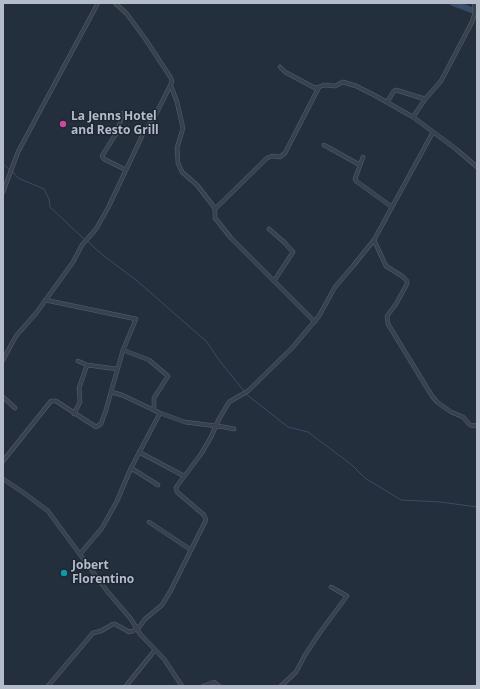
<!DOCTYPE html>
<style>
body{margin:0}
#map{position:relative;width:480px;height:689px;overflow:hidden;background:#242f3e;font-family:"Open Sans",sans-serif}
canvas{display:block}
.frame{position:absolute;inset:0;border:4px solid #b4bcc9;pointer-events:none}
</style>
<div id="map">
<canvas width="480" height="689"></canvas>
<div class="frame"></div>
</div>
<script>
const ctx = document.querySelector('canvas').getContext('2d');
ctx.lineJoin = 'round';
const toPath = rows => new Path2D(rows.map(r => 'M' + r).join(''));
function trace(path, color, width, dash) { ctx.strokeStyle = color; ctx.lineWidth = width; ctx.lineCap = dash ? 'butt' : 'round'; ctx.setLineDash(dash || []); ctx.stroke(path); }
function write(font, color, halo, rows, align = 'center') {
  ctx.font = font + ' "Open Sans",sans-serif'; ctx.lineWidth = 3; ctx.setLineDash([]); ctx.textBaseline = 'middle'; ctx.strokeStyle = halo; ctx.fillStyle = color; for (const [text, x, y, turn = 0] of rows) {
    ctx.save(); ctx.translate(x, y); ctx.rotate((+turn || 0) * Math.PI / 180); ctx.textAlign = isNaN(turn) ? turn : align; if (halo) ctx.strokeText(text, 0, 0); ctx.fillText(text, 0, 0); ctx.restore();
  }
}
trace(toPath([
 [3,164,10,170],
 [13,172,18,178,44,189,49,199,50,207,84,239],
 [87,241,104,256,136,280,207,342,219,360,244,391],
 [246,394,288,427,308,432,352,465,365,478,401,500,441,502,477,507]
]), '#394c67', 1);
trace(toPath([
 [453,3,477,12]
]), '#394c67', 6);
const minor = toPath([
 [280,67,285,72,315,88,319,87],
 [171,86,177,102,183,128,177,148,178,163,182,172,197,185,214,207,215,211,215,218,231,238,315,322],
 [387,102,394,91,396,90,425,99],
 [123,113,117,132,102,156,104,159,126,170],
 [413,117,426,98,441,81,472,22,475,13,474,3],
 [324,145,360,165],
 [363,157,355,179,356,181,392,207],
 [3,192,18,152,98,3],
 [215,209,267,158,272,156,280,157,285,153,319,87,324,85,335,86,343,82,356,86,374,95,413,117,456,149,477,167],
 [269,229,284,242,293,252,274,281],
 [374,240,386,266,402,276,407,281,407,284,396,304,387,316,388,324,432,396,437,402,451,412,463,417,470,425,477,426],
 [45,300,136,319,123,350,111,392],
 [123,350,149,360,168,376,154,398,154,410],
 [3,360,16,336,37,312,73,262,82,245,96,229,108,208,143,134,156,114,172,82,171,78,146,40,127,14,115,3],
 [87,365,117,369],
 [3,397,15,408],
 [74,414,80,402,79,388,87,365,78,361],
 [139,452,184,476],
 [3,461,51,401,56,401,96,427,101,424,106,410,111,392,122,395,160,413],
 [131,468,158,485],
 [3,479,24,493,48,511,107,591,131,619,140,634,164,659,182,686],
 [149,522,191,550],
 [80,554,102,528,117,501,131,468,160,413,185,422,224,427,234,429],
 [138,629,145,619,162,605,171,590,206,520,204,515,177,492,176,488,177,486,201,454,211,437,218,421,229,402,248,391,292,348,319,316,335,287,353,266,374,240,433,132],
 [48,686,93,633,101,631,113,624,115,624,129,632,133,631,137,627],
 [126,686,155,650],
 [203,686,214,682,219,686],
 [281,686,296,672,305,655,321,631,347,596,331,587]
]);
trace(minor, '#565f6c', 4.5);
trace(minor, '#38414e', 3.5);
for (const [x, y, r, color] of [
 [63,124,4,"#d1479c"],
 [64,573,4,"#0f9aa8"]
]) { const dot = new Path2D(); dot.arc(x, y, r, 0, 2 * Math.PI); ctx.fillStyle = color; ctx.fill(dot); trace(dot, '#1d2633', 1.5); }
write('bold 12px', '#b4bcc9', '#1d2633', [
 ["La Jenns Hotel",71,117],
 ["and Resto Grill",71,131],
 ["Jobert",72,566],
 ["Florentino",72,580]
], 'left');
</script>
